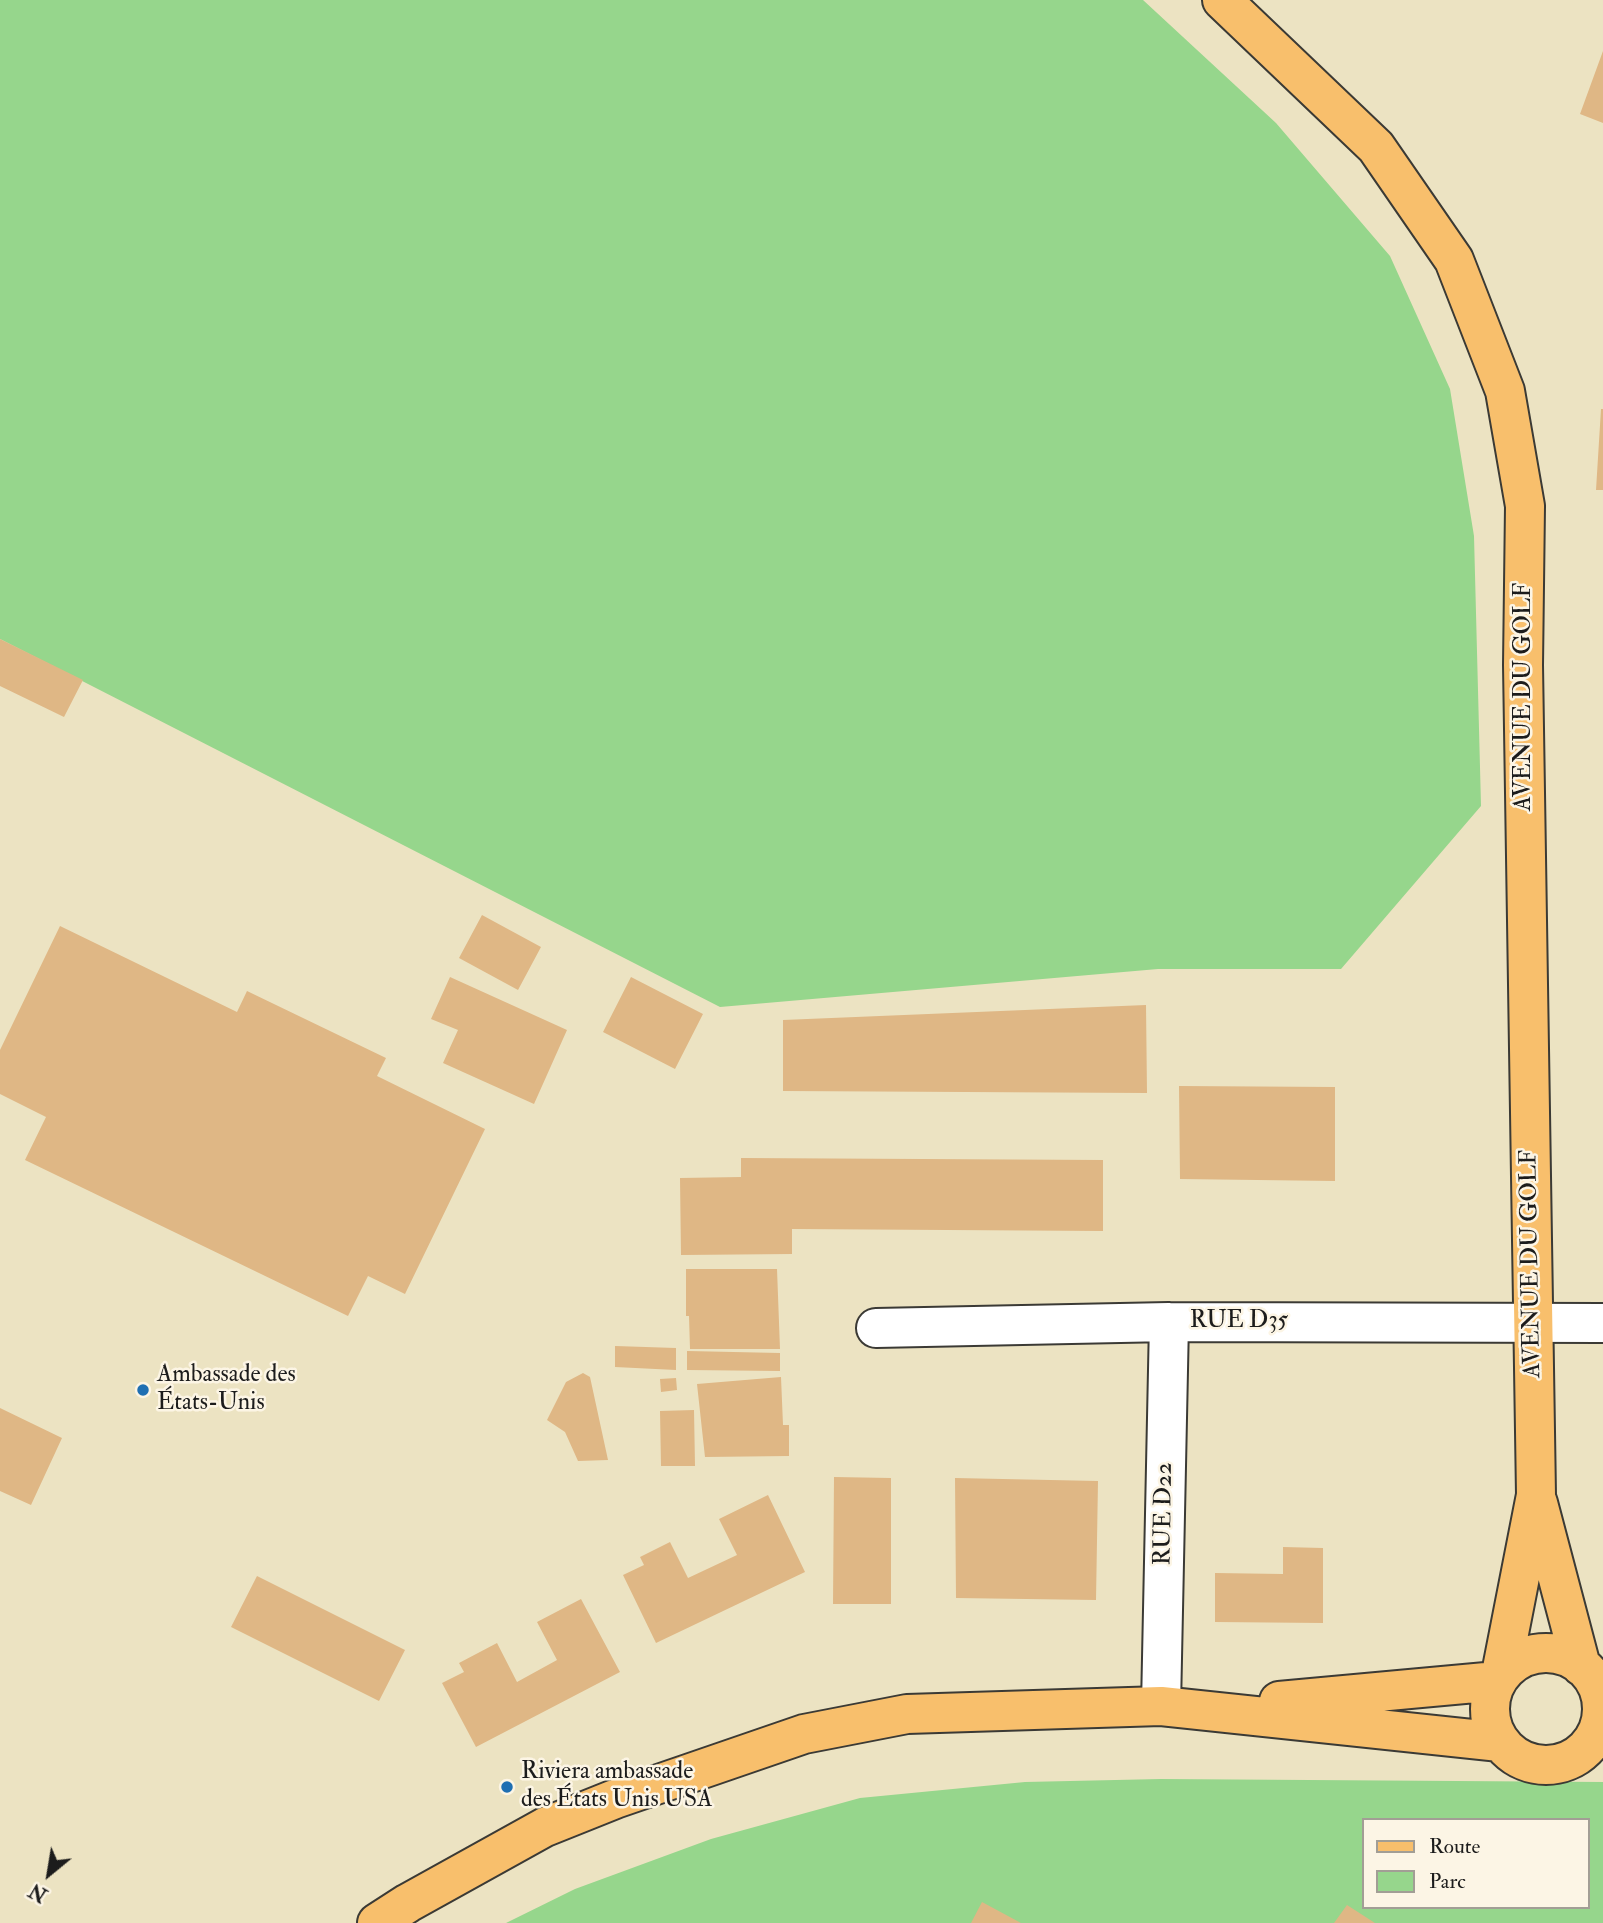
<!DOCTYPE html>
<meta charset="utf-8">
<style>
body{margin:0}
#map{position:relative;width:1603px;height:1923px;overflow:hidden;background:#ece3c2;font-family:"IM FELL Double Pica",serif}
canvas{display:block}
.legend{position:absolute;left:1362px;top:1818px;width:228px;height:91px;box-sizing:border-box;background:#fcf5e5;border:2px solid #a29e95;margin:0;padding:9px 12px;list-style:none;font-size:21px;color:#1c1c1c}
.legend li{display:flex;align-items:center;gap:14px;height:35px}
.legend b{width:35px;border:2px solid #a29e95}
.north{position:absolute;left:14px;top:1839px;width:70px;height:70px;-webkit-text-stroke:5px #fcf5e5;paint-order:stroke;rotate:210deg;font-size:19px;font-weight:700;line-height:28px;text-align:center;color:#1c1c1c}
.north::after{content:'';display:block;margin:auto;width:24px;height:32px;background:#1c1c1c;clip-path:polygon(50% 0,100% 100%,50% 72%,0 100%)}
</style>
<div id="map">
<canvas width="1603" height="1923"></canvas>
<ul class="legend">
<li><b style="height:9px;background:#f8bf6c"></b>Route</li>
<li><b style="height:19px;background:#96d68c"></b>Parc</li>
</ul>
<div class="north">N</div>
</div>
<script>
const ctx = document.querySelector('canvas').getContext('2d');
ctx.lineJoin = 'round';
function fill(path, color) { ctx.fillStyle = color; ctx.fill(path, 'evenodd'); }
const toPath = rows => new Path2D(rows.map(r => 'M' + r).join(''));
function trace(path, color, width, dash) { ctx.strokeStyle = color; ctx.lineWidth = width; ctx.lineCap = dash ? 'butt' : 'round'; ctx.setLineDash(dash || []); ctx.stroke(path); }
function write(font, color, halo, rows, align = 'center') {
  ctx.font = font + ' "IM FELL Double Pica",serif'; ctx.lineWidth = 5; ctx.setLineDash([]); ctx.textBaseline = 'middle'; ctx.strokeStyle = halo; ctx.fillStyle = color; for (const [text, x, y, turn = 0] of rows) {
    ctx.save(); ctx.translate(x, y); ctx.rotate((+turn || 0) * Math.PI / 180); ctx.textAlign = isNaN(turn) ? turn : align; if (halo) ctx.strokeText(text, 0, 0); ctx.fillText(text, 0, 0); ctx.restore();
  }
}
fill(toPath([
 [0,0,1143,0,1276,123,1390,256,1450,389,1474,536,1481,806,1341,969,1158,969,720,1007,0,639],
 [1161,1779,1603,1782,1603,1923,506,1923,575,1889,711,1839,860,1798,1025,1782],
 [1363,1820,1587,1820,1587,1907,1363,1907]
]), '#96d68c');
fill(toPath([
 [1603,51,1603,123,1580,114],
 [1601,409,1603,409,1603,490,1596,490],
 [0,639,83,680,64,717,0,686],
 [482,915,541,947,518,990,459,958],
 [60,926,237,1012,247,991,386,1058,377,1076,485,1129,405,1294,368,1276,348,1316,25,1160,46,1117,0,1094,0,1050],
 [450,977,567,1030,534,1104,443,1063,458,1030,431,1019],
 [631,977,703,1014,675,1069,603,1032],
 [1146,1005,1147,1093,783,1091,783,1020],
 [1179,1086,1335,1087,1335,1181,1180,1179],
 [741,1158,1103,1160,1103,1231,792,1229,792,1254,681,1255,680,1178,741,1177],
 [686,1269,777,1269,780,1349,690,1349,689,1316,686,1316],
 [615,1346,676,1348,676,1370,615,1367],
 [687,1351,780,1353,780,1371,687,1370],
 [583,1373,590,1377,608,1460,578,1461,565,1432,547,1420,566,1382],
 [781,1377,783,1425,789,1425,789,1456,705,1457,697,1384],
 [676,1378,677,1390,661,1392,660,1379],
 [0,1408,62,1438,31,1505,0,1491],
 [694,1410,695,1466,661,1466,660,1411],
 [834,1477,891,1478,891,1604,833,1604],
 [955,1478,1098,1481,1096,1600,956,1598],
 [768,1495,805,1572,656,1643,623,1575,644,1565,640,1557,670,1542,688,1578,737,1555,719,1519],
 [1283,1547,1323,1548,1323,1623,1215,1622,1215,1573,1283,1574],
 [257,1576,405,1650,379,1701,231,1627],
 [581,1599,620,1672,476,1747,442,1683,464,1672,459,1663,497,1643,517,1682,557,1660,537,1622],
 [982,1902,1021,1923,971,1923],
 [1347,1905,1375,1923,1334,1923]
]), '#dfb785');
const minor = toPath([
 [876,1328,1169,1322,1603,1323],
 [1161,1706,1169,1322]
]);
const major = toPath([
 [1222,0,1376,147,1454,260,1505,391,1525,506,1523,665,1536,1495,1501,1674],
 [1538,1503,1581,1666],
 '1490 1709a56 56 0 1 1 112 0a56 56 0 1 1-112 0Z',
 [1279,1701,1497,1681],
 [377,1923,408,1903,545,1827,615,1799,804,1734,907,1714,1161,1706,1500,1742]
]);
trace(minor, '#3b3a35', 42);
trace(major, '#3b3a35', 42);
trace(minor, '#fff', 38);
trace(major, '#f8bf6c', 38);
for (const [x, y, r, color] of [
 [143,1390,7,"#1f6fb2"],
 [507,1787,7,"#1f6fb2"]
]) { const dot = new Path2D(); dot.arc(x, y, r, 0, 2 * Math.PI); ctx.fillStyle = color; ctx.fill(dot); trace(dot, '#fcf5e5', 2.5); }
write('24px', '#1c1c1c', '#fcf5e5', [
 ["AVENUE DU GOLF",1525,697,-90],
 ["AVENUE DU GOLF",1532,1264,-91],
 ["RUE D35",1239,1322],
 ["RUE D22",1165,1514,-89]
]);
write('24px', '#1c1c1c', '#fcf5e5', [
 ["Ambassade des",157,1376],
 ["États-Unis",157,1404],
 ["Riviera ambassade",521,1773],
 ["des États Unis USA",521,1801]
], 'left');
</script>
